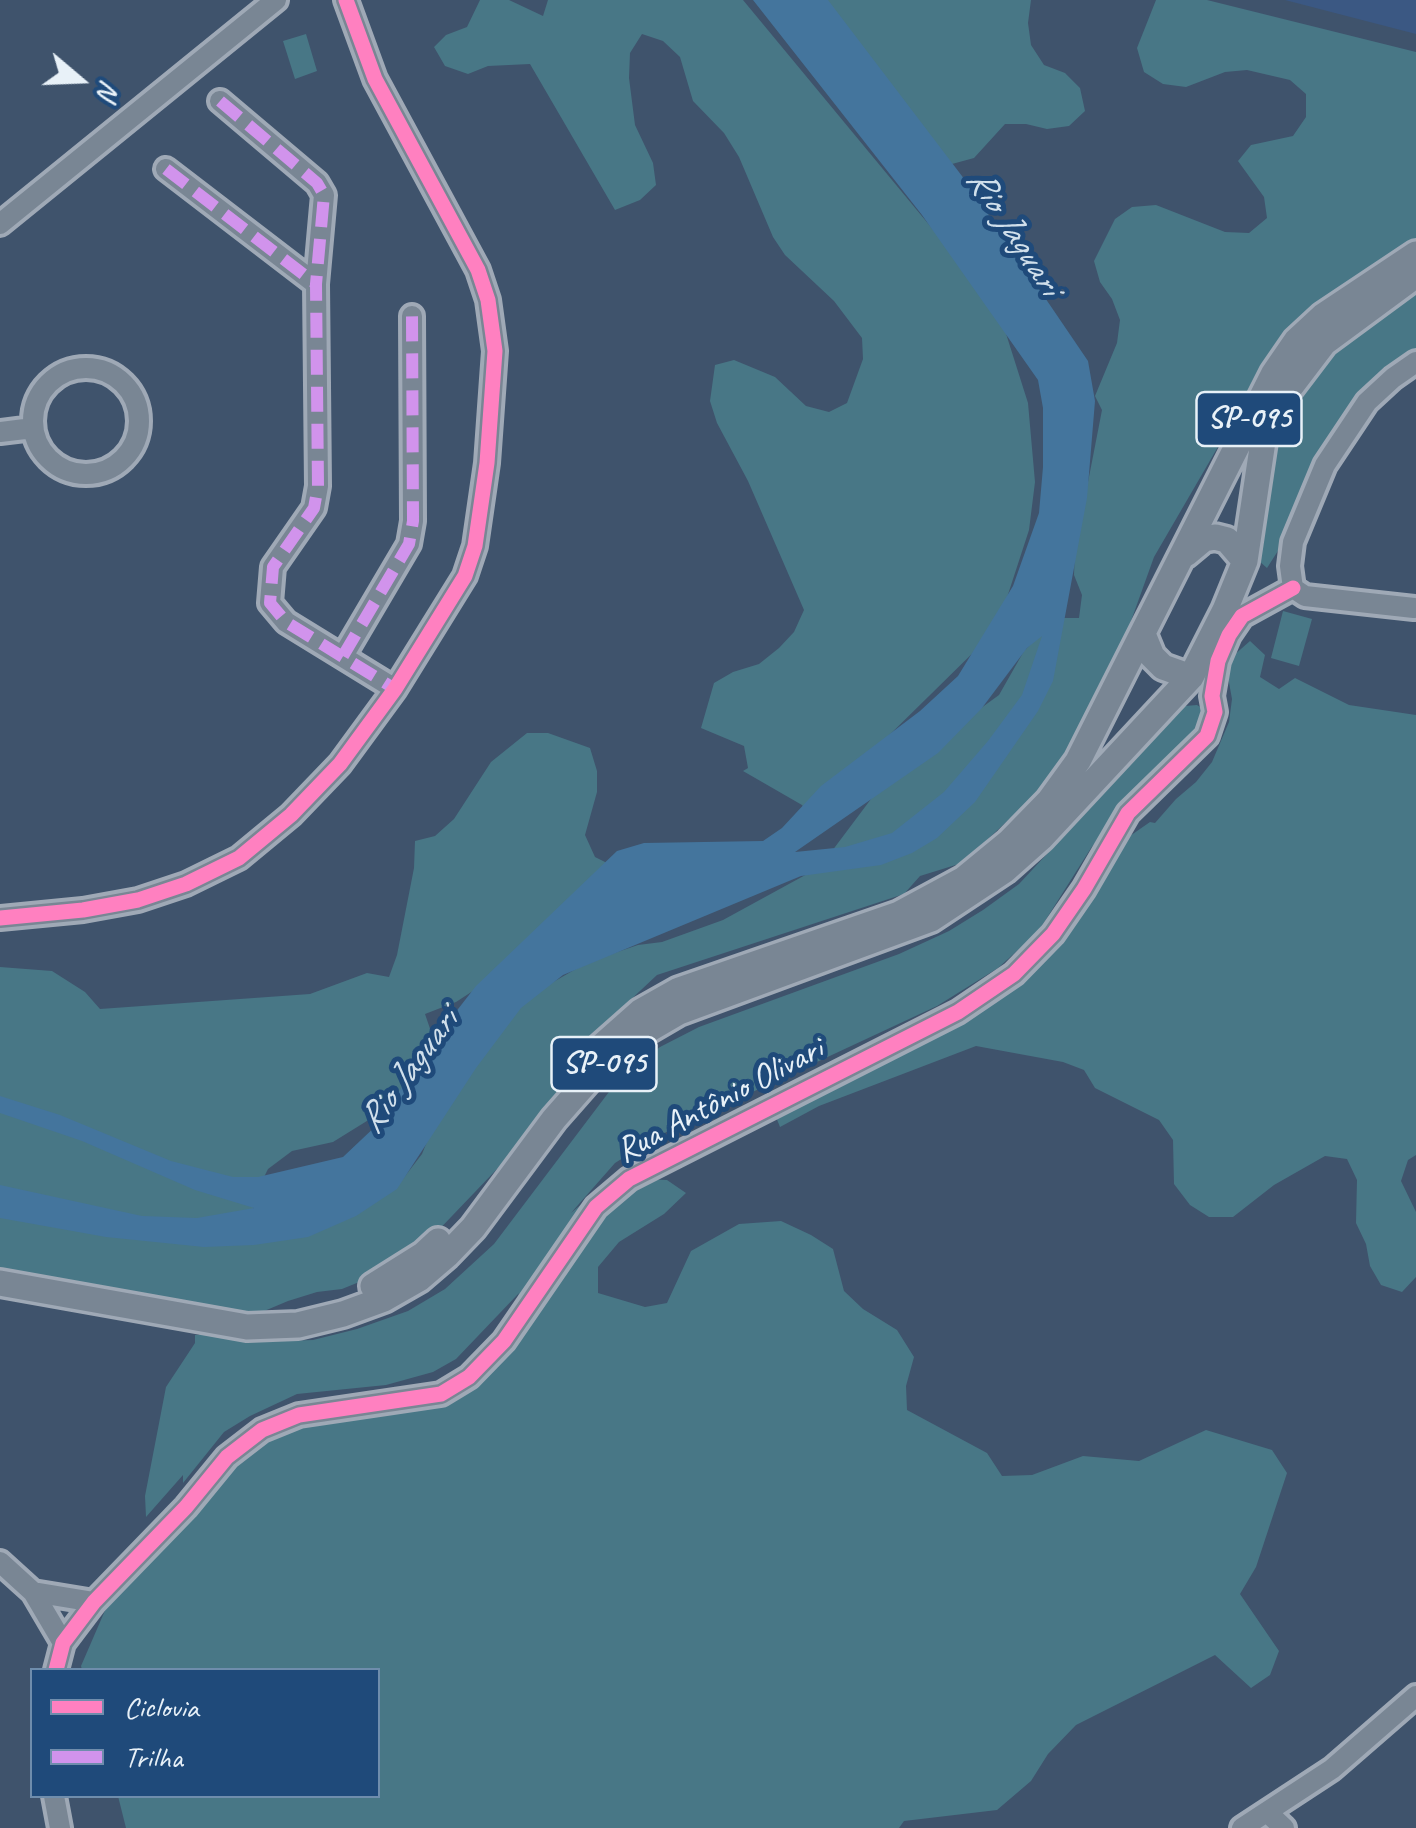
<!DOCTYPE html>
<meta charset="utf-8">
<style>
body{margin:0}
#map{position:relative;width:1416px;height:1828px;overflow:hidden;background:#3f536c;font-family:Caveat,sans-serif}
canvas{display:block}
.legend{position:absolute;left:30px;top:1668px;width:350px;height:130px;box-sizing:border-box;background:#1f4a7a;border:2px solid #6f8dac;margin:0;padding:12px 18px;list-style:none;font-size:30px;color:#e8f1f8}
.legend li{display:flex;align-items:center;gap:20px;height:50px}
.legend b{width:50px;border:2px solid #6f8dac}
.north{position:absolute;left:30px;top:30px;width:100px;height:100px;-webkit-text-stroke:8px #1f4a7a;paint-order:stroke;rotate:109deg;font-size:28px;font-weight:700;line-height:40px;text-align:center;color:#e8f1f8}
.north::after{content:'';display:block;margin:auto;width:35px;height:45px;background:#e8f1f8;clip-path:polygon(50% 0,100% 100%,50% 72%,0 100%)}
</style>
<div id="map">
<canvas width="1416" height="1828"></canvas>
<ul class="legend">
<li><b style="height:12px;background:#ff80c0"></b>Ciclovia</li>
<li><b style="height:12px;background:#d193ec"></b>Trilha</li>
</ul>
<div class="north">N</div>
</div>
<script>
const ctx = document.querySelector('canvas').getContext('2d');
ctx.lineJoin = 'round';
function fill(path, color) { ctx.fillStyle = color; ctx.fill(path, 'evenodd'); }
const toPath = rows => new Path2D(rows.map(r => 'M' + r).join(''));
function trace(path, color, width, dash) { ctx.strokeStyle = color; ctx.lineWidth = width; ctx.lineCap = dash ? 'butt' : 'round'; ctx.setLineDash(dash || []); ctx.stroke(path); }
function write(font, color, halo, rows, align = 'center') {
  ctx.font = font + ' Caveat,sans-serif'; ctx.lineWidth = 10; ctx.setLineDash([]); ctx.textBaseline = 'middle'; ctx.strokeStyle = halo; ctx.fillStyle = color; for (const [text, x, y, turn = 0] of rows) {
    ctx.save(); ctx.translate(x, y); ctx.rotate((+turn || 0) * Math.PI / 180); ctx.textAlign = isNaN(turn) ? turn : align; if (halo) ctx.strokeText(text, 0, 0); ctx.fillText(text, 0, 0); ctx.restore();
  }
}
fill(toPath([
 [1285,0,1416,0,1416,34]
]), '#3b5883');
fill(toPath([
 [480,0,509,0,543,16,548,0,743,0,988,296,1002,321,1028,403,1035,482,1029,530,1000,619,988,638,809,814,802,805,743,771,748,768,744,746,701,728,714,683,733,672,759,664,779,648,794,632,804,610,748,481,717,423,710,401,715,365,734,360,775,377,806,406,829,412,847,403,863,359,862,338,834,301,785,255,773,237,739,157,724,133,693,101,680,57,663,41,642,34,630,53,629,78,635,125,653,163,656,185,640,200,615,210,530,64,488,66,468,74,445,66,434,47,446,35,467,27],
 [816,0,1031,0,1028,23,1031,45,1044,65,1065,73,1080,88,1085,111,1069,126,1047,129,1026,124,1005,124,974,158,952,164],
 [1156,0,1207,0,1416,52,1416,245,1269,359,1154,557,1085,749,962,863,920,876,904,894,657,975,625,1005,518,1147,430,1239,369,1278,342,1289,317,1292,288,1301,250,1317,251,1342,313,1340,357,1329,408,1311,445,1289,494,1244,621,1076,660,1047,699,1027,899,954,949,931,983,910,1019,884,1141,753,1165,723,1185,706,1197,705,1206,711,1210,723,1127,802,1091,848,1038,932,998,968,937,1006,658,1136,615,1163,571,1213,612,1178,667,1180,686,1193,664,1214,619,1242,598,1267,598,1293,645,1307,667,1303,691,1251,739,1224,781,1221,811,1235,833,1249,844,1291,863,1309,897,1330,914,1357,906,1386,907,1410,987,1453,1002,1476,1032,1475,1083,1456,1139,1461,1206,1430,1272,1450,1287,1473,1256,1567,1240,1594,1279,1651,1270,1675,1251,1688,1215,1655,1076,1725,1048,1754,1031,1781,997,1810,904,1821,899,1828,126,1828,118,1796,378,1796,378,1670,82,1670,81,1666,113,1592,227,1461,283,1420,427,1392,483,1360,510,1317,519,1293,456,1359,433,1372,386,1385,297,1394,250,1416,224,1432,183,1483,183,1475,146,1517,145,1496,166,1387,195,1343,195,1335,199,1335,207,1314,0,1278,0,967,52,971,85,992,100,1009,310,994,367,973,389,977,397,955,414,868,415,841,435,836,454,819,491,762,527,733,548,733,590,748,597,771,597,792,585,835,595,857,615,867,476,989,456,1002,425,1014,438,1052,404,1098,333,1142,292,1151,268,1169,258,1189,253,1210,399,1184,422,1154,446,1095,529,996,588,962,638,945,662,942,723,920,820,867,889,775,999,695,1024,651,1056,618,1079,618,1082,595,1074,575,1075,549,1102,410,1095,396,1117,343,1120,320,1112,299,1100,282,1094,261,1115,219,1132,207,1156,205,1225,232,1249,233,1267,218,1264,197,1238,161,1251,145,1293,136,1306,117,1306,94,1290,80,1247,70,1225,72,1186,87,1163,84,1144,72,1137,48],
 [306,34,317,71,295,79,283,41],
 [1416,280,1416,359,1381,390,1267,568,1251,554,1271,426,1327,347],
 [1283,611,1312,619,1299,666,1271,658],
 [1250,641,1265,655,1260,677,1279,689,1295,678,1349,705,1416,715,1416,1155,1408,1160,1401,1181,1416,1212,1416,1277,1402,1292,1381,1285,1370,1266,1366,1244,1356,1223,1357,1180,1347,1159,1325,1156,1274,1185,1233,1217,1209,1217,1190,1205,1174,1184,1173,1140,1159,1120,1095,1088,1084,1070,1063,1062,976,1046,819,1106,780,1127,772,1107,929,1020,947,1003,1026,955,1114,847,1150,822,1155,823,1176,799,1196,782,1212,762,1229,722,1232,699,1228,677,1233,656]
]), '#487786');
fill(toPath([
 [753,0,828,0,965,180,1088,361,1095,401,1087,498,1053,681,1038,711,975,802,937,838,912,853,881,865,801,876,563,975,521,1008,476,1068,397,1189,356,1216,308,1237,254,1245,204,1247,106,1237,0,1218,0,1185,142,1216,197,1218,254,1208,195,1190,82,1141,0,1113,0,1096,60,1115,171,1161,233,1177,258,1177,343,1157,379,1123,423,1054,476,986,617,851,644,843,763,841,782,828,821,786,920,711,958,676,1013,586,1039,513,1043,467,1043,408,1038,380,922,215],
 [1042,636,1022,695,988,741,944,792,892,833,845,847,795,852,938,753,982,708,1027,648]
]), '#44759d');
const minor = toPath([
 [220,101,317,183,324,195,316,284,318,486,314,508,273,567,270,603,286,622,395,689],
 [166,169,316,284],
 [0,224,276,0],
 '33 421a53 53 0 1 1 106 0a53 53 0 1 1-106 0Z',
 [0,432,33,428],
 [1293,588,1290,566,1293,542,1325,465,1367,402,1393,378,1416,362],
 [1293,588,1305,596,1414,608],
 [343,656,409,544,413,521,412,316],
 [0,918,83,910,138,900,186,884,239,858,291,815,340,764,395,689,465,576,475,546,487,463,495,351,488,300,478,270,375,79,346,0],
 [0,1562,33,1592,63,1643],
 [33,1592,94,1602],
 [56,1670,63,1643,94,1602,186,1507,227,1457,262,1430,299,1415,441,1394,469,1377,504,1341,596,1207,629,1179,958,1012,1014,974,1053,934,1084,889,1128,813,1207,736,1215,712,1212,696,1218,661,1229,635,1242,616,1293,588],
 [54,1796,60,1828],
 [1268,1813,1284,1828],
 [1242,1828,1332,1769,1416,1696]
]);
const major = toPath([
 [1186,554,1204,539,1215,537,1227,540,1245,561],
 [1143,634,1152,656,1163,667,1191,677],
 [579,1066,640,1012,679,990,899,914,964,879,1009,842,1049,801,1078,761,1274,373,1296,341,1323,316,1416,254],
 [0,1283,247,1327,298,1325,343,1314,384,1299,419,1279,447,1255,473,1228,554,1119,598,1069,643,1033,679,1012,931,919,1005,870,1041,838,1191,677,1225,610,1245,561,1265,428,1283,397,1324,343,1416,275],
 [373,1286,424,1254,438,1241]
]);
trace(minor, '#9fa9b6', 28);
trace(major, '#9fa9b6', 32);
trace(minor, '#798694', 20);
trace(major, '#798694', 25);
trace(toPath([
 [220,101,317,183,324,195,316,284,318,486,314,508,273,567,270,603,286,622,395,689],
 [166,169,316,284],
 [343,656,409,544,413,521,412,316]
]), '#d193ec', 12, [25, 12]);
trace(toPath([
 [0,918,83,910,138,900,186,884,239,858,291,815,340,764,395,689,465,576,475,546,487,463,495,351,488,300,478,270,375,79,346,0],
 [56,1670,63,1643,94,1602,186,1507,227,1457,262,1430,299,1415,441,1394,469,1377,504,1341,596,1207,629,1179,958,1012,1014,974,1053,934,1084,889,1128,813,1207,736,1215,712,1212,696,1218,661,1229,635,1242,616,1293,588]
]), '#ff80c0', 15);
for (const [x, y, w] of [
 [1249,419,105],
 [604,1064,105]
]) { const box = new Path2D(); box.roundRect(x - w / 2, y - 27, w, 54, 8); ctx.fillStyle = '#1f4a7a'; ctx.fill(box); trace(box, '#e8f1f8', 2.5); }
write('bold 32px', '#e8f1f8', null, [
 ["SP-095",1249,419],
 ["SP-095",604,1064]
]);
write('35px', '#e8f1f8', '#1f4a7a', [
 ["Rua Antônio Olivari",720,1101,-28]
]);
write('italic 38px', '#d0dfeb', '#1f4a7a', [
 ["Rio Jaguari",1013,232,57],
 ["Rio Jaguari",409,1072,-54]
]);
</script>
